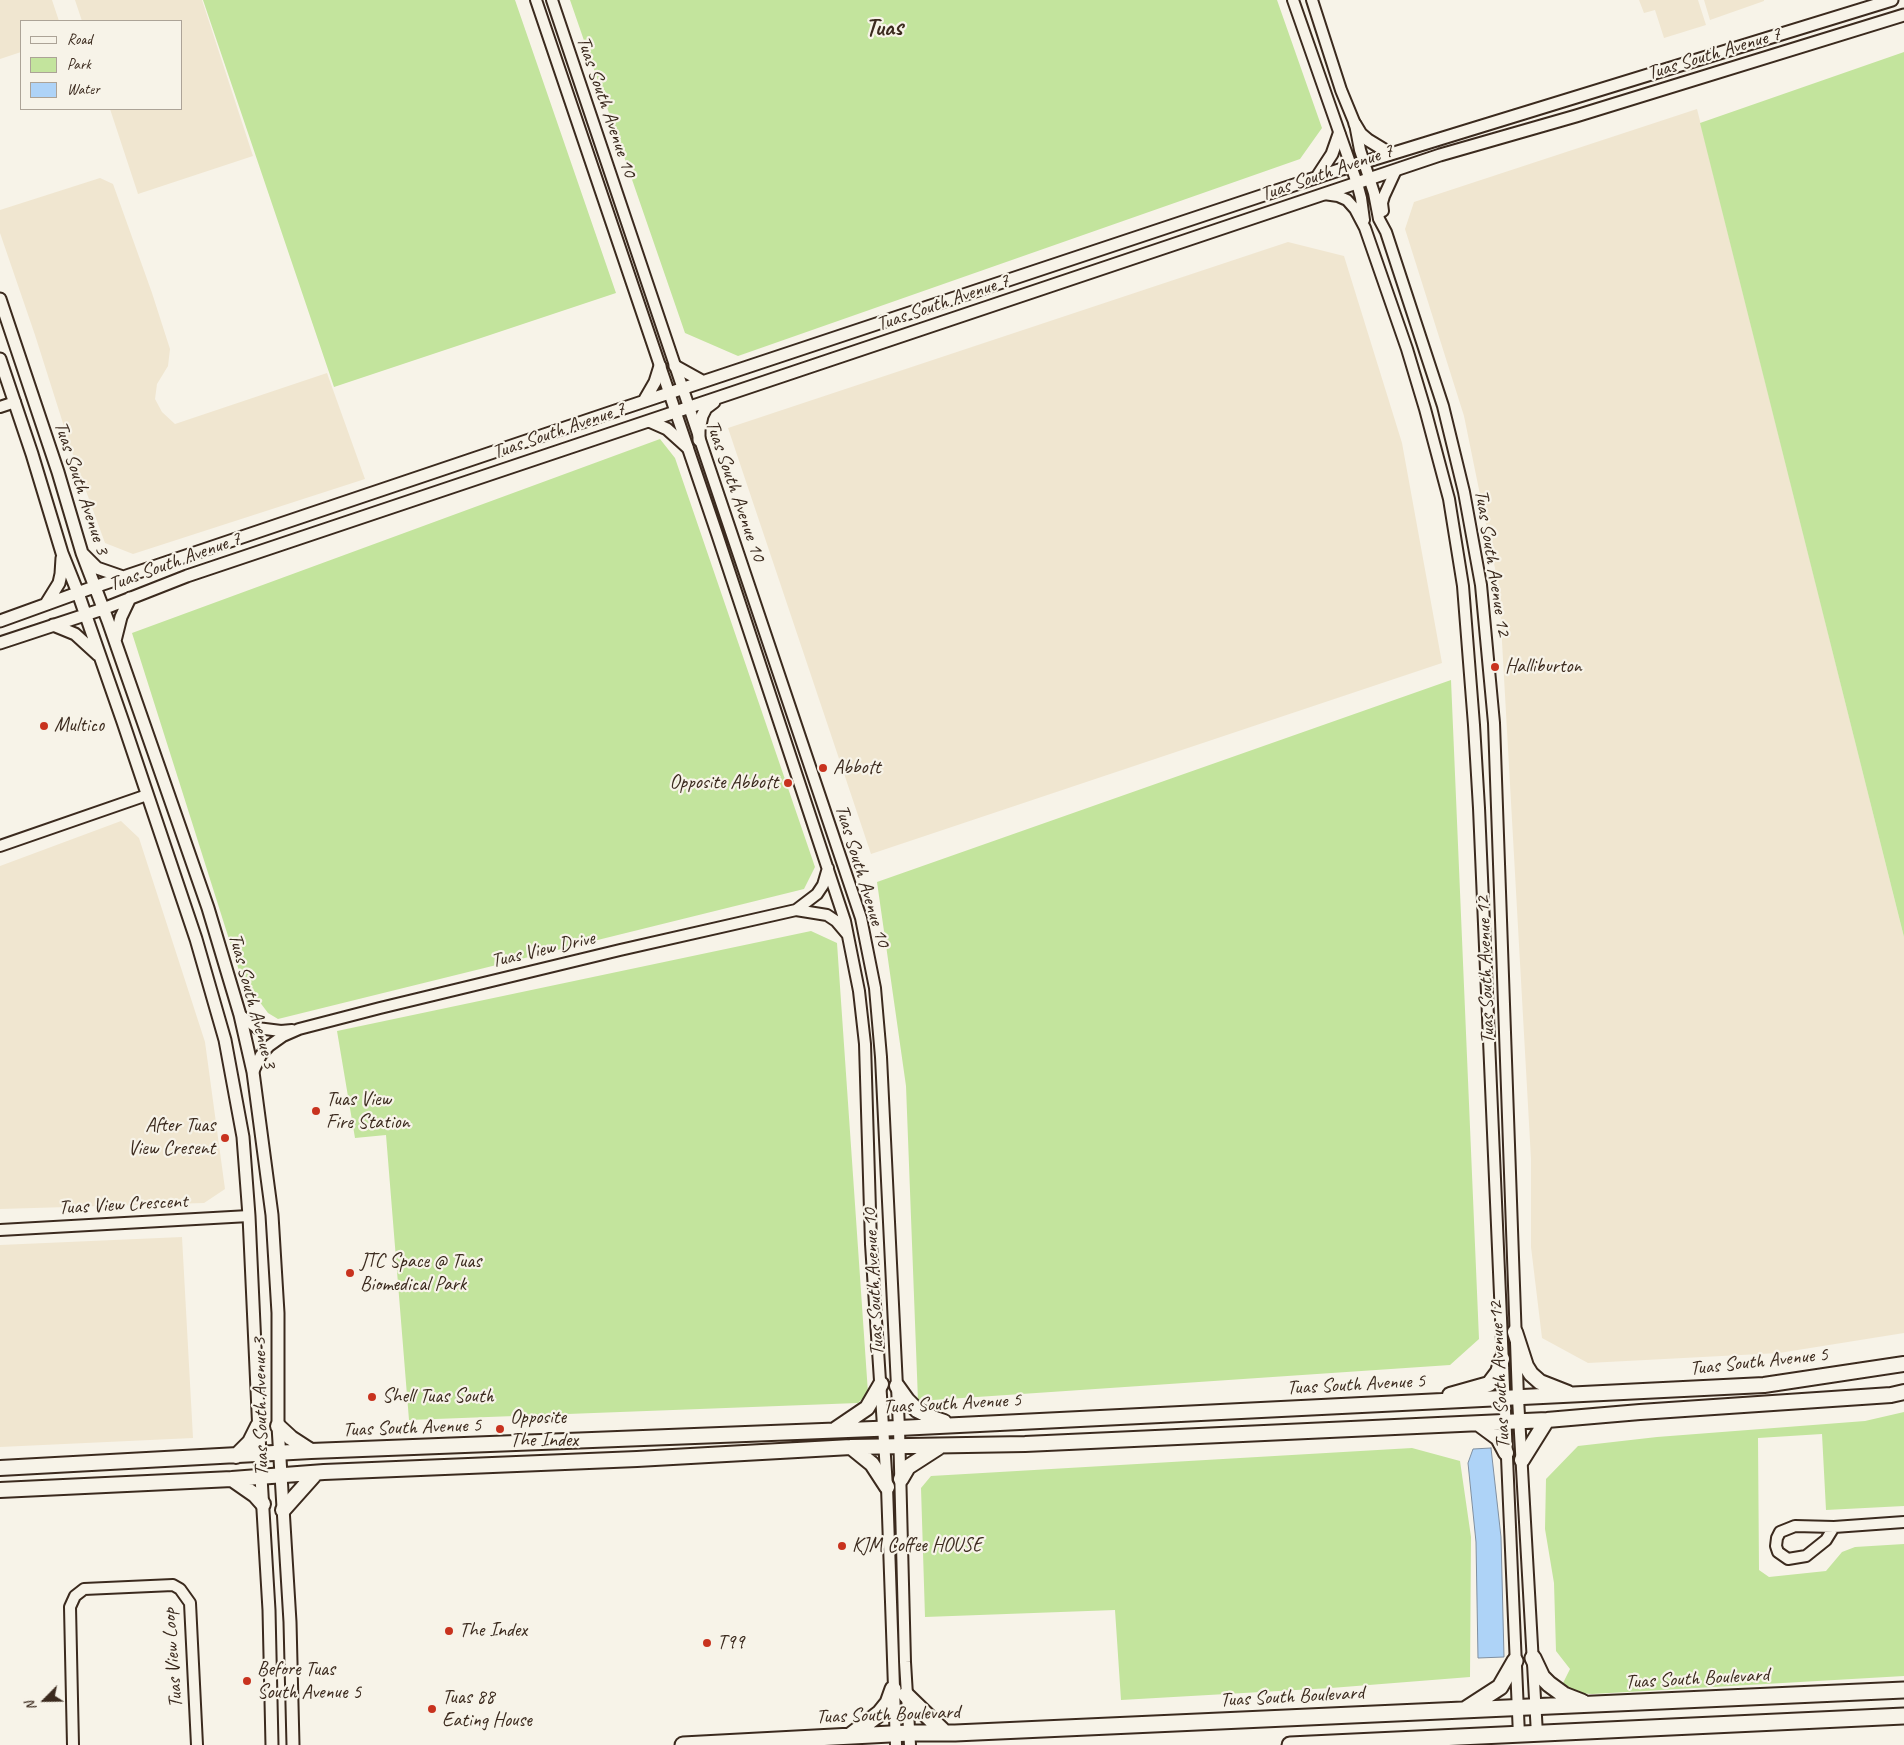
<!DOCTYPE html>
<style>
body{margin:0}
#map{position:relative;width:1904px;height:1745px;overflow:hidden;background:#f7f3e8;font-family:Caveat,sans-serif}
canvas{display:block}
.legend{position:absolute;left:20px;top:20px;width:162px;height:90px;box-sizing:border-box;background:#f7f3e8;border:1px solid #aca397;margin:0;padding:6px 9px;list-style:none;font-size:15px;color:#3b2a1e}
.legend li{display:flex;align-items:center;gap:10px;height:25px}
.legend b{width:25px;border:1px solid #aca397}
.north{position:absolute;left:20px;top:1675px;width:50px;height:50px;-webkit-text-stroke:4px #f7f3e8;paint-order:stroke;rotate:247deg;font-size:14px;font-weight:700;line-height:20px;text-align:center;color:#3b2a1e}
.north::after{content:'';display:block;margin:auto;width:18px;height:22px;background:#3b2a1e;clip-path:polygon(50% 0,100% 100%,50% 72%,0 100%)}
</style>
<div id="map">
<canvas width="1904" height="1745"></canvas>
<ul class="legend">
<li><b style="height:6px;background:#f7f3e8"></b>Road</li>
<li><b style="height:14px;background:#c3e49d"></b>Park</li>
<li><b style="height:14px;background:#aed3f7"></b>Water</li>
</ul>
<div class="north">N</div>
</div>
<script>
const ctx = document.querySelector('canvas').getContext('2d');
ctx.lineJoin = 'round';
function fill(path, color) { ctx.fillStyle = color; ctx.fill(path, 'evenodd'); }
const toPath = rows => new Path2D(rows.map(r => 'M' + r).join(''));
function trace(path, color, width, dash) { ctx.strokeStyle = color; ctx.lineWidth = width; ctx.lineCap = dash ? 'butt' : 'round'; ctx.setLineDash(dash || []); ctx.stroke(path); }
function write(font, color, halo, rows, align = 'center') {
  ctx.font = font + ' Caveat,sans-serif'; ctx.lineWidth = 4.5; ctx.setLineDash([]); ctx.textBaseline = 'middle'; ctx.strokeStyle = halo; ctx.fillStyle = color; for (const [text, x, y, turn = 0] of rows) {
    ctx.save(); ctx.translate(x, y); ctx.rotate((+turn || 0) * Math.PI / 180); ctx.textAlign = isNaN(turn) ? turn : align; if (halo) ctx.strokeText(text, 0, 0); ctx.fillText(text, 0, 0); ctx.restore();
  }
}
fill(toPath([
 [0,0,52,0,59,21,21,21,21,52,0,59],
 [75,0,202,0,253,156,138,194,110,109,181,109,181,21,82,21],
 [1639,0,1698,0,1706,25,1664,38,1655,10,1644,13],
 [1704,0,1764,0,1764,1,1710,20],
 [1697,109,1904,937,1904,1333,1779,1353,1588,1363,1542,1338,1531,1247,1531,1159,1499,588,1464,416,1405,229,1414,202],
 [100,178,113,184,152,293,170,349,168,366,157,384,155,399,162,412,175,424,327,373,365,479,133,554,105,543,74,458,35,335,0,233,0,210],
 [1288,242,1344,256,1402,443,1442,663,871,854,728,428],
 [121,821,139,838,205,1042,225,1189,204,1203,0,1209,0,866],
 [182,1237,193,1438,0,1447,0,1245]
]), '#f0e6d0');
fill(toPath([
 [203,0,515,0,616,293,334,387],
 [570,0,1277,0,1322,128,1300,159,738,356,685,333],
 [1904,52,1904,937,1700,123],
 [660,439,675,458,815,867,804,889,278,1019,268,1013,241,977,132,633],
 [1451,680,1479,1339,1450,1365,918,1401,906,1086,877,882],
 [811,931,837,943,868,1393,858,1403,409,1420,386,1135,355,1138,337,1031],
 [1904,1412,1904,1506,1826,1510,1822,1434,1758,1438,1759,1570,1769,1577,1826,1571,1842,1552,1855,1547,1904,1544,1904,1676,1592,1694,1577,1693,1563,1683,1570,1669,1556,1651,1554,1583,1545,1529,1546,1479,1578,1446,1657,1437,1865,1421],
 [1412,1448,1460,1461,1471,1537,1470,1677,1331,1688,1121,1700,1115,1610,925,1617,921,1488,931,1476]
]), '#c3e49d');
const water = toPath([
 [1491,1448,1501,1537,1504,1657,1478,1658,1476,1542,1468,1463,1473,1449,1491,1448]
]);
fill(water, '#aed3f7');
trace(water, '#808fa0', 1);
const minor = toPath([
 [536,0,717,534,845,921,859,991,865,1044,871,1244,887,1487,896,1745],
 [552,0,861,918,875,988,881,1057,899,1428,905,1662,910,1745],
 [1293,0,1357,183,1361,198,1364,220],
 [1312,0,1341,90,1355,124,1360,150,1374,193,1379,219,1386,232,1443,406,1464,492,1481,585,1494,723,1518,1398,1537,1734],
 [1324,194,1338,196,1347,200,1355,209,1365,228,1407,349,1425,409,1449,499,1463,586,1474,725,1479,808,1519,1735],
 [1383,211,1382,203,1384,196,1396,170],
 [0,407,15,402],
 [0,846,147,795],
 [796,910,817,894,823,885,828,868],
 [240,1015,257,1028,281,1031,292,1030],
 [253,1072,261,1055,269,1046,283,1036,299,1029,380,1008,620,950,796,910,827,915,836,921,847,934],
 [0,1230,249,1216],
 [1834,1527,1826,1540,1806,1556,1788,1559,1778,1552,1776,1546,1777,1538,1780,1532,1795,1526,1834,1527,1904,1522],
 [73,1745,70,1607,75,1596,84,1589,173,1585,180,1589,190,1603,197,1745]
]);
const tertiary = toPath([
 [1355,124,1361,134,1368,140,1391,154],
 [1317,177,1332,154,1339,134],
 [0,299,58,472,82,553,108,621,208,908,240,1015,253,1072,272,1215,278,1313,278,1426,290,1622,293,1745],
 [0,359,32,454,62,553,78,593,123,722,196,939,225,1040,243,1137,249,1216,261,1477,269,1610,272,1745],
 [675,366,702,381],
 [644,401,655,382,660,366],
 [649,421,667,429,687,447],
 [699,440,699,430,702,416,706,408,714,402],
 [83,554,97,568,123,577],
 [46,604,59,583,61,574,62,558],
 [0,621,94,587,615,411,1342,169,1892,0],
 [53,625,75,634,98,655],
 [115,641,121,617,130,598],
 [0,643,103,609,187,576,1440,155,1576,116,1904,15]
]);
const secondary = toPath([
 [1515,1332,1526,1366,1531,1374,1540,1382,1568,1393],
 [897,1386,907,1400,917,1410,935,1419,944,1422],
 [1450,1395,1489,1384,1498,1372,1502,1359],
 [1479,1424,1498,1438,1506,1453],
 [278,1426,291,1438,311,1451],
 [836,1429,867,1408,881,1384],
 [851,1447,872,1464,887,1487],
 [236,1456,250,1442,258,1426],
 [1522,1460,1547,1420],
 [0,1468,311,1451,899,1428,1764,1385,1904,1364],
 [232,1479,255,1495,263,1504],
 [901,1479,908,1467,939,1447],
 [0,1490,232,1479,324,1472,637,1459,851,1447,1025,1444,1547,1420,1640,1412,1891,1395,1904,1392],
 [283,1510,316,1473]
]);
const primary = toPath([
 [1533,1658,1542,1677,1549,1684,1564,1695,1582,1702],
 [906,1695,945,1733],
 [1466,1709,1500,1687,1515,1661],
 [850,1736,880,1713,888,1703,893,1689],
 [683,1745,909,1733,955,1733,1904,1690],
 [1290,1745,1904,1716]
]);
trace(minor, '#3b2a1e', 14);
trace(tertiary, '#3b2a1e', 15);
trace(secondary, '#3b2a1e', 18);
trace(primary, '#3b2a1e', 19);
trace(minor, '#f7f3e8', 10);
trace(tertiary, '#f7f3e8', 11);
trace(secondary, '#f7f3e8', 14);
trace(primary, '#f7f3e8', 15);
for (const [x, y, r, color] of [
 [1495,667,5,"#c8321e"],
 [44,726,5,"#c8321e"],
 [823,768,5,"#c8321e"],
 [788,783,5,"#c8321e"],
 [316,1111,5,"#c8321e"],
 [225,1138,5,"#c8321e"],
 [350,1273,5,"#c8321e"],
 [372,1397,5,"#c8321e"],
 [500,1429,5,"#c8321e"],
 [842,1546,5,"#c8321e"],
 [449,1631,5,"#c8321e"],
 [707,1643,5,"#c8321e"],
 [247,1681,5,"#c8321e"],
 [432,1709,5,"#c8321e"]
]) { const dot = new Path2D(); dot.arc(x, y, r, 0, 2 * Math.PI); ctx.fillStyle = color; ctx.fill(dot); trace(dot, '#f7f3e8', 2); }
write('20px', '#3b2a1e', '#f7f3e8', [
 ["Tuas South Avenue 7",1714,54,-17],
 ["Tuas South Avenue 10",606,107,71],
 ["Tuas South Avenue 7",1327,173,-19],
 ["Tuas South Avenue 7",943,303,-19],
 ["Tuas South Avenue 7",559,431,-19],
 ["Tuas South Avenue 3",81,488,72],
 ["Tuas South Avenue 10",735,491,71],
 ["Tuas South Avenue 7",175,562,-20],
 ["Tuas South Avenue 12",1492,563,81],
 ["Tuas South Avenue 10",862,876,73],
 ["Tuas View Drive",543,950,-13],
 ["Tuas South Avenue 12",1486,970,-92],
 ["Tuas South Avenue 3",252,1001,75],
 ["Tuas View Crescent",123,1205,-3],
 ["Tuas South Avenue 10",874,1282,-93],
 ["Tuas South Avenue 5",1759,1362,-6],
 ["Tuas South Avenue 12",1500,1375,-93],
 ["Tuas South Avenue 5",1356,1385,-3],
 ["Tuas South Avenue 5",952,1404,-3],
 ["Tuas South Avenue 3",261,1407,-91],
 ["Tuas South Avenue 5",412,1428,-2],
 ["Tuas View Loop",173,1658,-94],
 ["Tuas South Boulevard",1697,1679,-3],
 ["Tuas South Boulevard",1292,1697,-3],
 ["Tuas South Boulevard",888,1715,-2]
]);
write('20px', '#3b2a1e', '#f7f3e8', [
 ["Halliburton",1505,667],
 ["Multico",54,726],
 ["Abbott",833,768],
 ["Opposite Abbott",778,783,"right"],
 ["Tuas View",326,1100],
 ["Fire Station",326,1123],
 ["After Tuas",215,1126,"right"],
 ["View Cresent",215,1149,"right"],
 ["JTC Space @ Tuas",360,1262],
 ["Biomedical Park",360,1285],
 ["Shell Tuas South",382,1397],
 ["Opposite",510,1418],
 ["The Index",510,1441],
 ["KJM Coffee HOUSE",852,1546],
 ["The Index",459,1631],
 ["T99",717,1643],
 ["Before Tuas",257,1670],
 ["South Avenue 5",257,1693],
 ["Tuas 88",442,1698],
 ["Eating House",442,1721]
], 'left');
write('bold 25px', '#3b2a1e', '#f7f3e8', [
 ["Tuas",884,28]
]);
</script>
